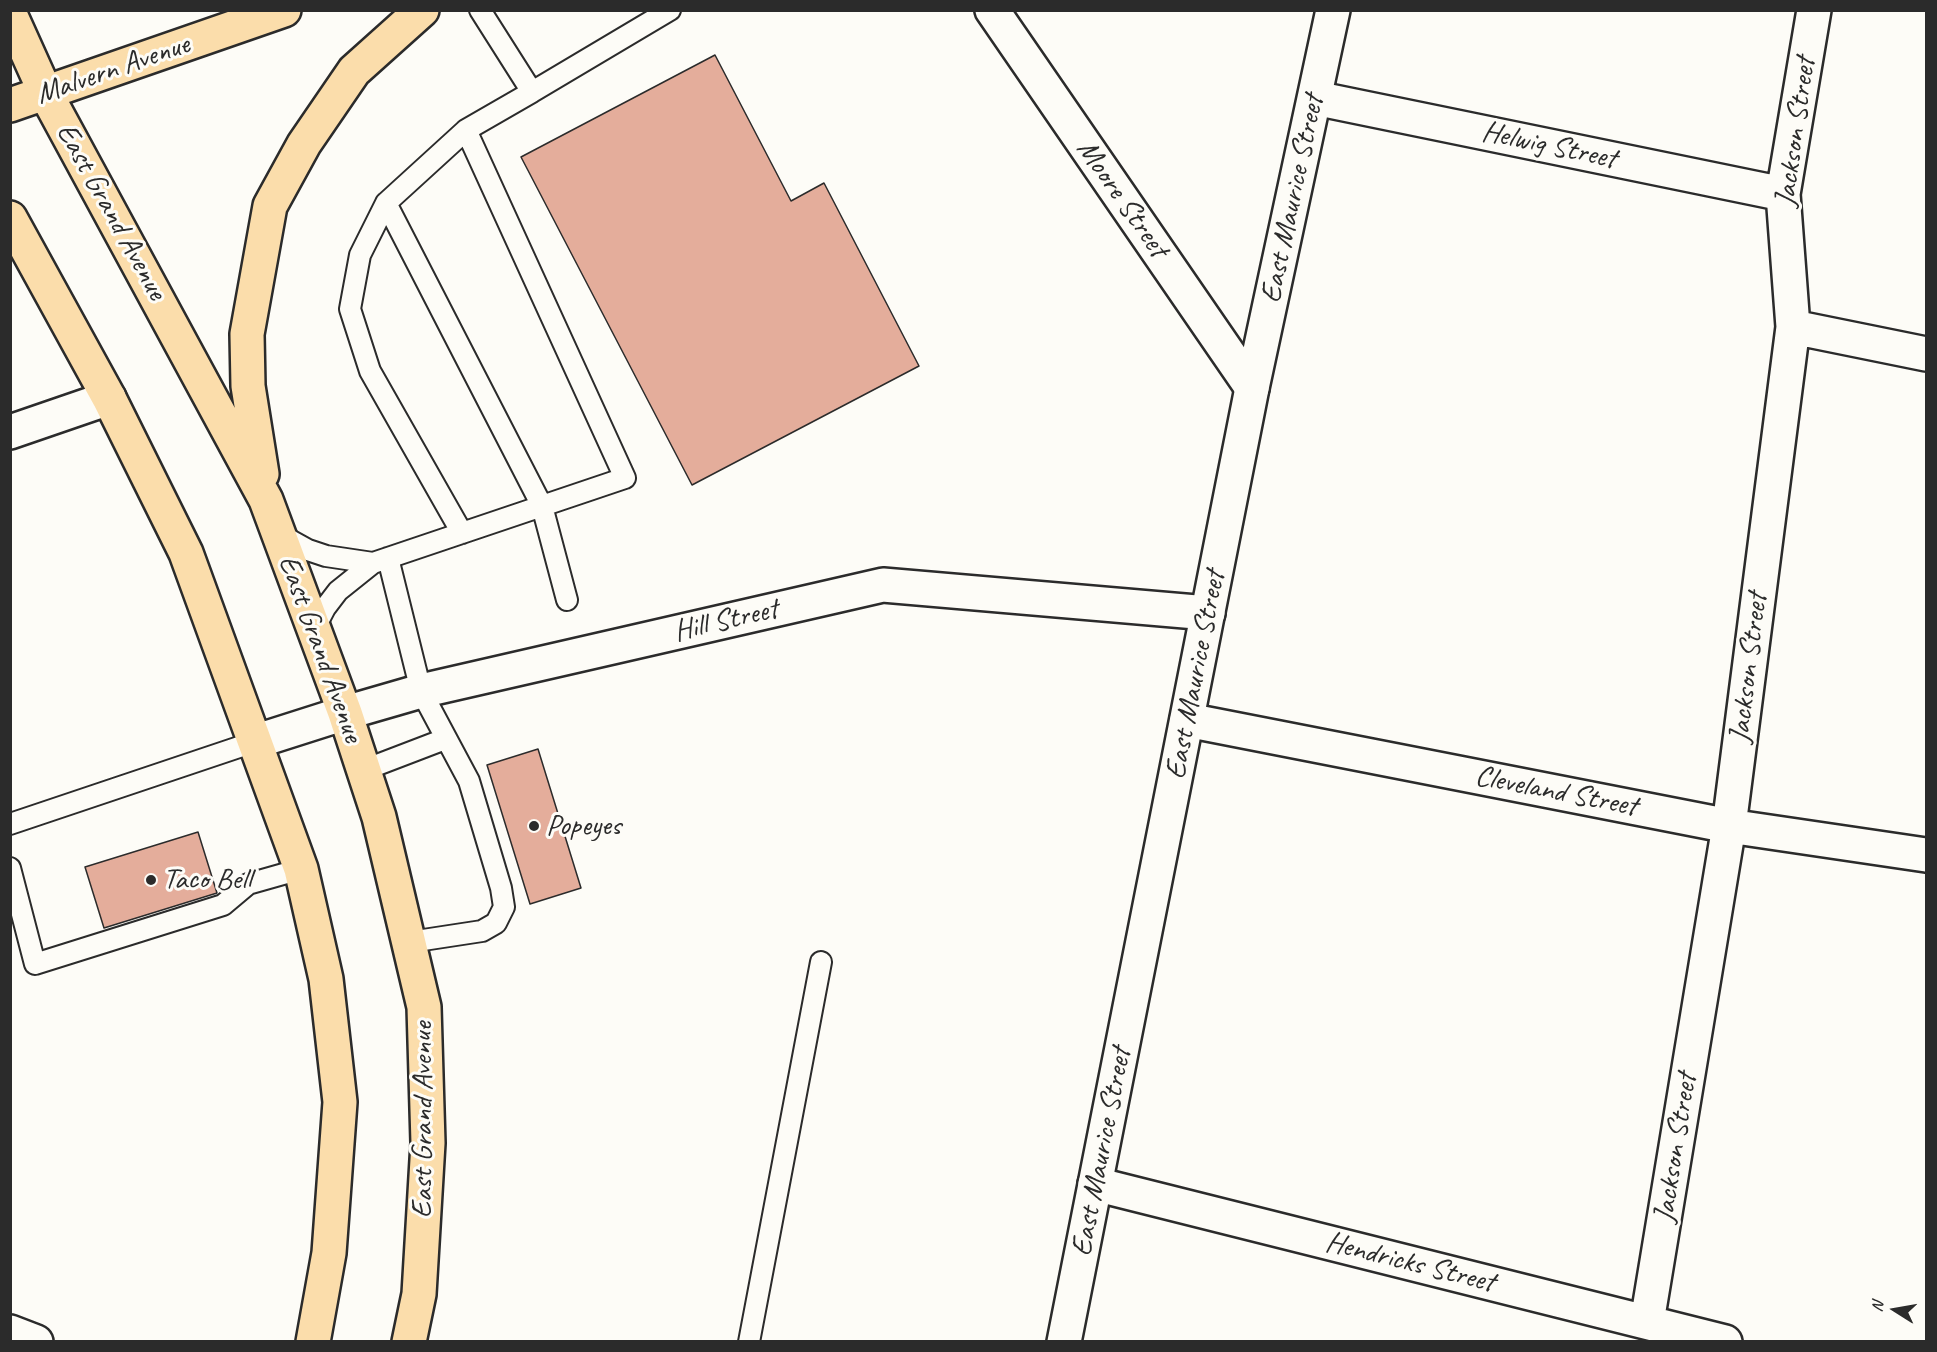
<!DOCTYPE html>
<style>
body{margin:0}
#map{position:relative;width:1937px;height:1352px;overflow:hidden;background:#fdfcf7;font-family:Caveat,sans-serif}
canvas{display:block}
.frame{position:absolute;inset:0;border:12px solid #2b2b2b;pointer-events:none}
.north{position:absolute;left:1865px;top:1280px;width:60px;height:60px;-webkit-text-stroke:4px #fdfcf7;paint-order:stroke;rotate:281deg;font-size:16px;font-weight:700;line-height:24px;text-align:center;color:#2b2b2b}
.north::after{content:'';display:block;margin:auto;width:21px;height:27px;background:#2b2b2b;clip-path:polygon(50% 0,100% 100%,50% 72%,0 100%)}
</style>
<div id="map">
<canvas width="1937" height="1352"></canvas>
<div class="frame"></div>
<div class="north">N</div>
</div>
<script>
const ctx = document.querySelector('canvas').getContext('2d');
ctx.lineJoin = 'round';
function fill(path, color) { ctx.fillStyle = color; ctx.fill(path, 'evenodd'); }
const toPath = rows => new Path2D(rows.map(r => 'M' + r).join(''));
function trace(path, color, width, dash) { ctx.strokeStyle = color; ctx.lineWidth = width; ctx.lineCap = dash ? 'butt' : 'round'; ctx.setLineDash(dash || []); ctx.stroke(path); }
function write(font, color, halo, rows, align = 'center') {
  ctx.font = font + ' Caveat,sans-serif'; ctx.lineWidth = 6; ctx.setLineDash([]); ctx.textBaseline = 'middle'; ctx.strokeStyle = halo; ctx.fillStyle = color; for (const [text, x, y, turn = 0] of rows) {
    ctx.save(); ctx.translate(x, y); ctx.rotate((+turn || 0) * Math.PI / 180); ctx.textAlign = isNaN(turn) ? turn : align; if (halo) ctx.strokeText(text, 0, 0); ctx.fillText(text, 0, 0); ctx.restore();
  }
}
const building = toPath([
 [715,55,791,201,824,183,919,366,692,485,521,157,715,55],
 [538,749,581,888,530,904,487,765,538,749],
 [198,832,217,893,104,928,85,867,198,832]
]);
fill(building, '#e4ad9b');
trace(building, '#2b2b2b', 1.5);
const lane = toPath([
 [480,10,532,92,670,10],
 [466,130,625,478,542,506,567,600],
 [462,533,370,371,350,309,360,255,386,203,466,130,532,92],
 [279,534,308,550,326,556,373,563],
 [388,558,421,691,469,781,501,888,504,907,496,923,482,931,410,942],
 [314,629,325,608,338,591,373,563,542,506,386,203],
 [364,770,445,739],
 [10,824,254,742],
 [10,868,35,964,223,905,248,884,301,869],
 [749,1342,821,962]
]);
const street = toPath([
 [992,10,1252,388],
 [1315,98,1783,194],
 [1793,327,1926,354],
 [10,432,109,398],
 [1187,720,1729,826,1926,855],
 [254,742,345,713,421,691,883,585,1208,613],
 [1095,1184,1725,1342],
 [1647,1322,1729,826,1793,327,1783,194,1814,10],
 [10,1332,36,1342]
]);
const secondary = toPath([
 [1064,1342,1252,388,1333,10]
]);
const primary = toPath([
 [10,14,46,94,266,500,345,713,379,817,424,1007,428,1143,419,1294,409,1342],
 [10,105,284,10],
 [10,218,109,398,186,553,301,869,326,979,340,1102,329,1253,313,1342],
 [262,474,248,386,247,334,270,206,304,144,354,71,422,10]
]);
trace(lane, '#2b2b2b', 24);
trace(street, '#2b2b2b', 38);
trace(secondary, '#2b2b2b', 38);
trace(primary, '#2b2b2b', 38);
trace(lane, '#fdfcf7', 20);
trace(street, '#fdfcf7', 33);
trace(secondary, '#fdfcf7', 33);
trace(primary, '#fbddab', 33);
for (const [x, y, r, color] of [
 [534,826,6,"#2b2b2b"],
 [151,880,6,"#2b2b2b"]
]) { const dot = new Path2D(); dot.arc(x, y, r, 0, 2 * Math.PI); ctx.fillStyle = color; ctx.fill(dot); trace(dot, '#fdfcf7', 2); }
write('30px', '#2b2b2b', '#fdfcf7', [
 ["Malvern Avenue",113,70,-19],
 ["Jackson Street",1796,132,-82],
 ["Helwig Street",1549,146,12],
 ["Moore Street",1122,199,55],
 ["East Maurice Street",1293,199,-78],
 ["East Grand Avenue",111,212,61],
 ["Hill Street",726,621,-13],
 ["East Grand Avenue",320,649,70],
 ["Jackson Street",1749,668,-83],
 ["East Maurice Street",1196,675,-79],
 ["Cleveland Street",1556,792,11],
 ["East Grand Avenue",423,1120,-90],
 ["Jackson Street",1676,1148,-81],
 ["East Maurice Street",1102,1152,-79],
 ["Hendricks Street",1410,1263,14]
]);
write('30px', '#2b2b2b', '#fdfcf7', [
 ["Popeyes",546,826],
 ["Taco Bell",163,880]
], 'left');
</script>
